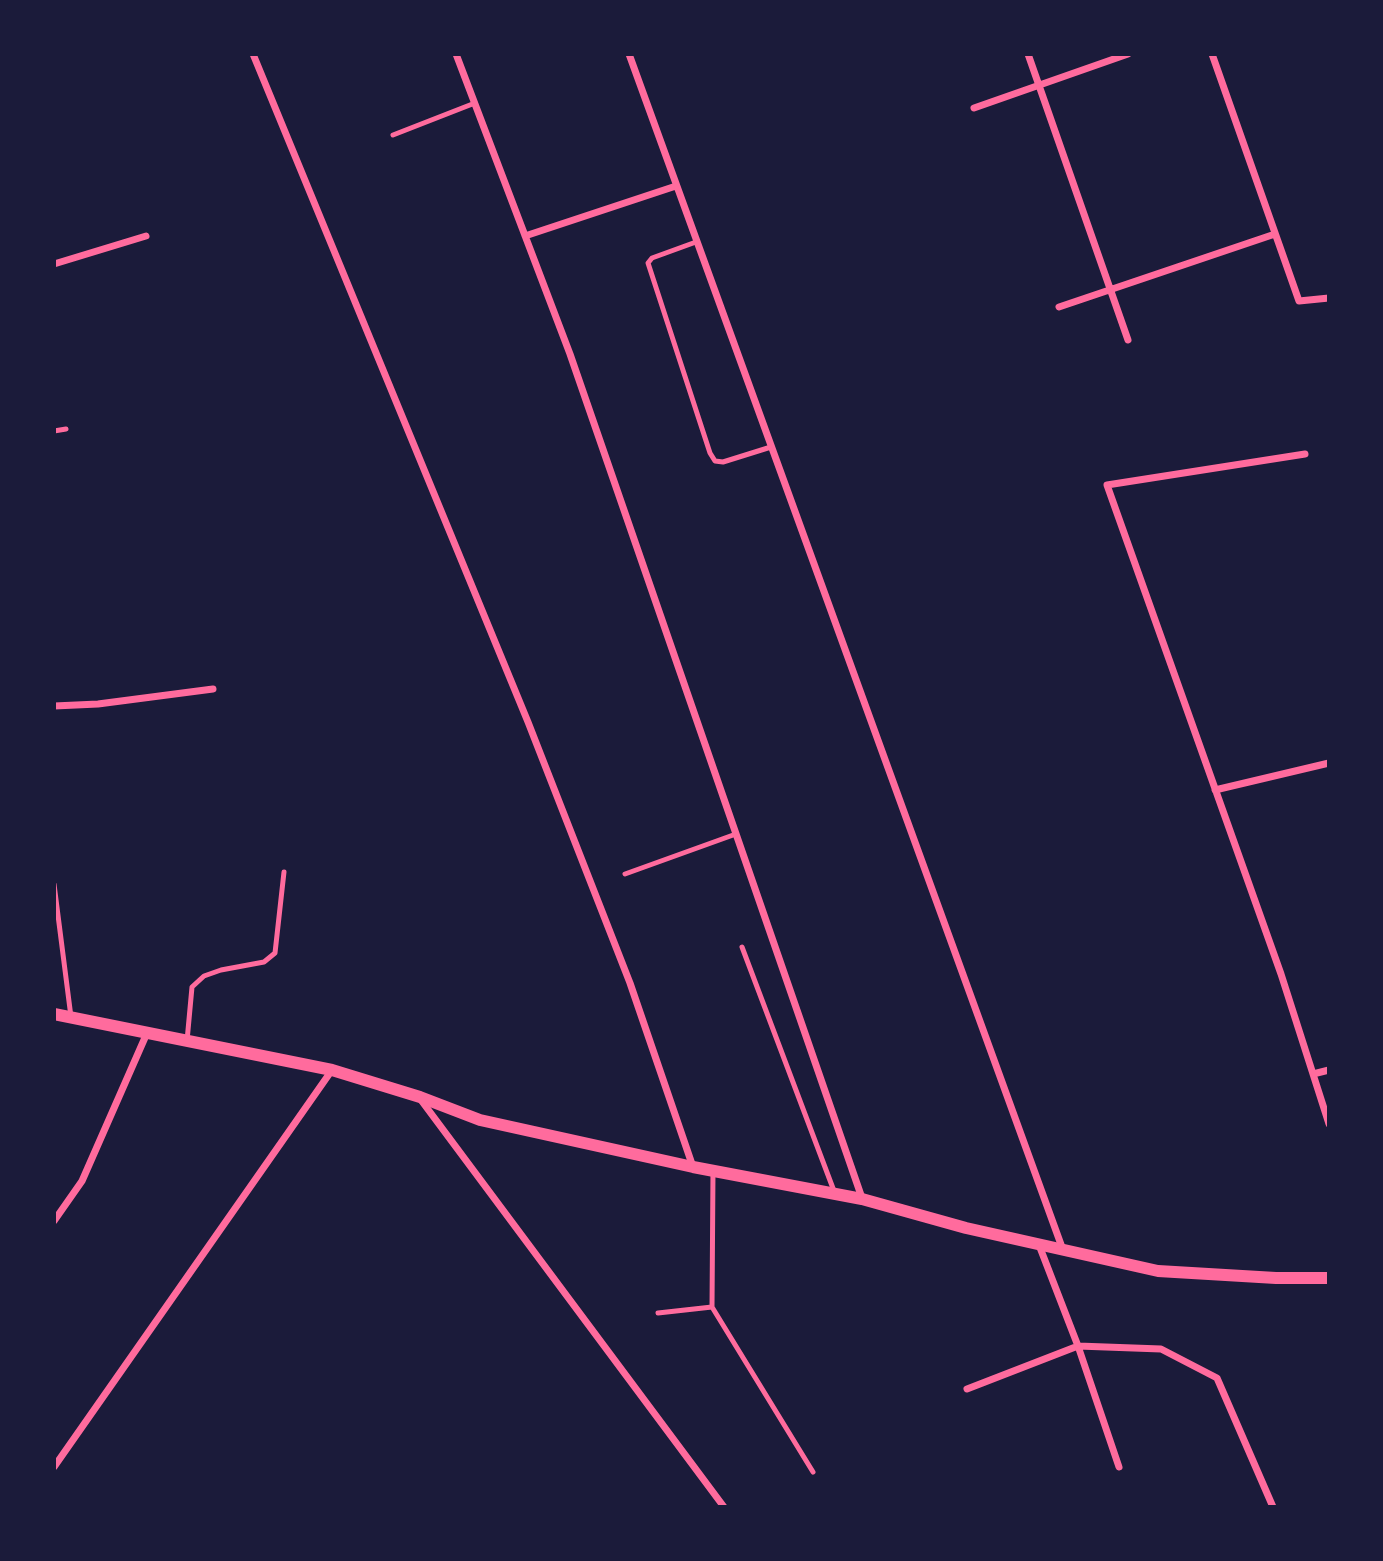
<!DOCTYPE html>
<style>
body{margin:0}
#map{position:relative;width:1383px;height:1561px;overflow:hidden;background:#1b1b3a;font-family:Mulish,sans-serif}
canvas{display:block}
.frame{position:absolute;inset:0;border:56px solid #1b1b3a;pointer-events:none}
</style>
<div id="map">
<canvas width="1383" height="1561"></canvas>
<div class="frame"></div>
</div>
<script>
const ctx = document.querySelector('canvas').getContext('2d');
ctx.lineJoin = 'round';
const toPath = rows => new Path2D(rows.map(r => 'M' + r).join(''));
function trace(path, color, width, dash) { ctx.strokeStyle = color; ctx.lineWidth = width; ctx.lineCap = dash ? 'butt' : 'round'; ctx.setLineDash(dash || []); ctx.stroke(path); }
trace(toPath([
 [393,135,475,103],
 [696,242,652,258,648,263,710,453,715,461,723,462,771,447],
 [54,431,66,429],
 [625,874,736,834],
 [54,884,71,1017],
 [742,947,834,1191],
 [187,1041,192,987,204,976,221,970,264,962,275,953,284,872],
 [712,1307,813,1472],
 [658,1313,712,1307,713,1171]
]), '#ff6b9d', 5);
trace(toPath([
 [253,54,528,722,630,983,693,1167],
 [456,54,570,354,862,1198],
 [629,54,1063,1250],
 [1028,54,1128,340],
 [1212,54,1299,301,1329,298],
 [974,108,1128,54],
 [525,236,676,186],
 [54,264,146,236],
 [1059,307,1275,234],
 [1305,454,1107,485,1281,974,1329,1124],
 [54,706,98,704,213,689],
 [1215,790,1329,763],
 [1313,1074,1329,1070],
 [421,1100,724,1507],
 [54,1221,82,1181,147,1033],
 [1039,1245,1078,1346,1119,1467],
 [967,1389,1078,1346,1161,1349,1217,1378,1273,1507],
 [54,1467,332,1070]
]), '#ff6b9d', 7);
trace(toPath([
 [54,1014,332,1070,420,1097,480,1120,693,1167,862,1199,966,1228,1158,1271,1276,1278,1329,1278]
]), '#ff6b9d', 12);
</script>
